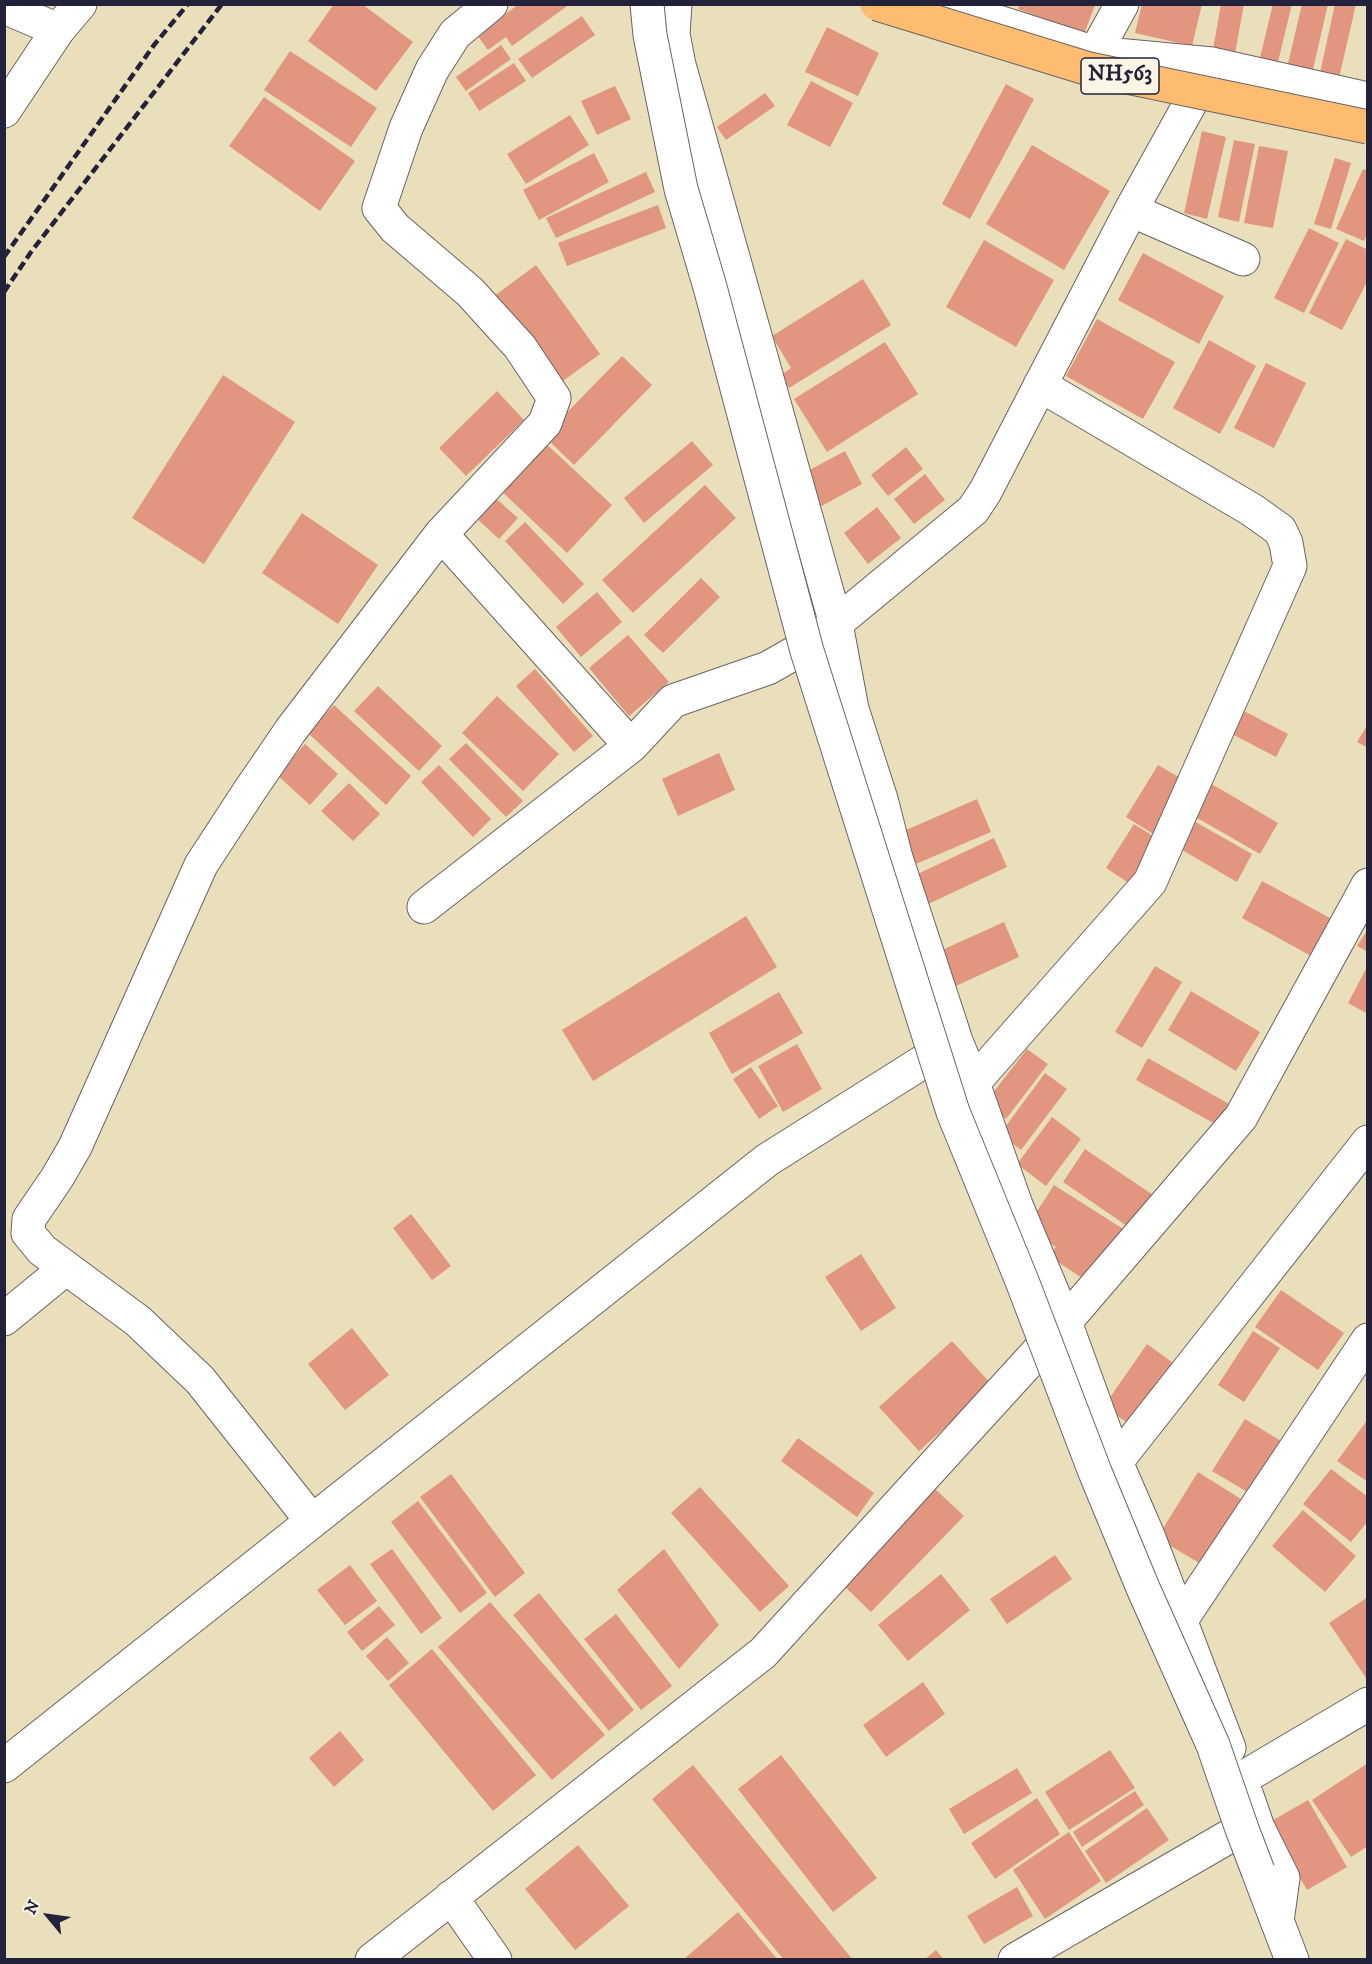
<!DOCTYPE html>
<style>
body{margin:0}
#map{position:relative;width:1372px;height:1964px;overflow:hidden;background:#e9dfba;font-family:"IM FELL DW Pica",serif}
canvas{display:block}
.frame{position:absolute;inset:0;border:6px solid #22223b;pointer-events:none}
.north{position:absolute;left:18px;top:1886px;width:60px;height:60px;-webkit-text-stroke:4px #fcf5e5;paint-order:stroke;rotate:299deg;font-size:16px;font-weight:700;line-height:24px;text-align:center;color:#22223b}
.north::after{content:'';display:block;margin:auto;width:21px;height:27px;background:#22223b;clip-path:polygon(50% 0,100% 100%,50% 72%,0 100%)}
</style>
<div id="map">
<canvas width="1372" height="1964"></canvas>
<div class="frame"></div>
<div class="north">N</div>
</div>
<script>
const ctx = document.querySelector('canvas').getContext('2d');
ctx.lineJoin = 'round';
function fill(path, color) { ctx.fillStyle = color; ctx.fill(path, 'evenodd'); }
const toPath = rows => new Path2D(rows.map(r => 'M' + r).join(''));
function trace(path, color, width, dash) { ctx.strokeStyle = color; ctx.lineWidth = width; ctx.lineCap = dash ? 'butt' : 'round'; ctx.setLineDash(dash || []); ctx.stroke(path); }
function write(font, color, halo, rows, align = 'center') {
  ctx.font = font + ' "IM FELL DW Pica",serif'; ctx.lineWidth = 4.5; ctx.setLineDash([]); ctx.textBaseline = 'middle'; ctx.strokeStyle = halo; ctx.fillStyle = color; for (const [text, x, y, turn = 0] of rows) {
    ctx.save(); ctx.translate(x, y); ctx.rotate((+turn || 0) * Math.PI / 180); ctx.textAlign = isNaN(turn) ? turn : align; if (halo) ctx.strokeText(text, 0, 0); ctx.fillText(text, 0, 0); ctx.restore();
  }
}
fill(toPath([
 [334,4,362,4,413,42,376,91,308,41],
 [519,4,570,4,512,46,506,37,488,50,477,35],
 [1142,4,1202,4,1192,46,1135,33],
 [1221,4,1244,4,1234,59,1212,55],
 [1273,4,1292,4,1276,70,1258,66],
 [1302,4,1328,4,1311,78,1286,72],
 [1335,4,1356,4,1339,78,1320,73],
 [1019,5,1095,5,1084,34,1018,9],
 [582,16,595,35,532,78,518,59],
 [827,27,879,53,858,96,805,72],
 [501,45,511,59,466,91,456,77],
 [290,51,377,108,351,147,264,90],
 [514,63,526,81,479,111,468,93],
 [811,81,853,103,830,147,787,125],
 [1006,84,1034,99,970,219,942,204],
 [615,86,631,119,597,135,581,101],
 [765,93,775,106,726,140,717,127],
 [264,97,355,161,320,211,229,146],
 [570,115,589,145,526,184,507,154],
 [1202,131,1226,137,1207,219,1184,213],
 [1234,140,1255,144,1239,222,1218,217],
 [1032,145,1110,191,1064,270,986,224],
 [1259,146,1288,151,1273,228,1244,223],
 [594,153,609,182,539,220,523,190],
 [1335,158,1351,163,1331,229,1314,224],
 [1363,169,1368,171,1368,232,1364,241,1336,229],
 [646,172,655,192,556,238,546,218],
 [658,205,666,228,567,266,558,243],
 [1309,228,1339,243,1304,313,1274,298],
 [1346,239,1368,250,1368,280,1342,330,1309,313],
 [984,240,1054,280,1016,347,946,307],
 [1143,253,1224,296,1199,344,1118,300],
 [536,265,600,354,556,386,493,297],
 [863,279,891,325,789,388,781,375,791,368,772,336],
 [1097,319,1175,362,1143,419,1066,376],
 [1209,340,1256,366,1220,434,1173,408],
 [885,342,918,394,827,452,794,399],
 [622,356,652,385,574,465,544,436],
 [1266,363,1306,383,1274,448,1234,428],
 [223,375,295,422,204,564,132,518],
 [497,391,524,420,466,476,439,448],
 [542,440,612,505,567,553,498,488],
 [692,441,713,465,644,523,624,498],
 [906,447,923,469,888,496,871,475],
 [845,451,862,484,816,509,804,473],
 [925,474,945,500,914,524,894,499],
 [705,485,736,518,633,613,602,580],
 [492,495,518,518,499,539,473,515],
 [877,507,901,538,868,564,844,533],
 [302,513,378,565,338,624,262,573],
 [525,522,584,584,563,604,505,541],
 [701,578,720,597,663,653,644,635],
 [597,592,622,622,581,657,556,627],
 [628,635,669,682,629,716,589,668],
 [535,669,593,736,574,752,516,686],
 [378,686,442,746,419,771,354,711],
 [497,696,559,754,523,791,462,733],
 [334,705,411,776,386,805,308,733],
 [1244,711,1288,734,1276,757,1232,734],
 [1368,724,1368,748,1357,742],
 [466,743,523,801,506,817,449,759],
 [305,744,338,774,310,805,277,775],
 [719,753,735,790,678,816,662,779],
 [439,765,491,819,473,837,421,782],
 [1158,765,1192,785,1160,838,1126,817],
 [349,783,380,814,353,841,321,811],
 [1210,783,1278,823,1260,854,1192,815],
 [977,799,991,832,911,866,897,834],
 [1192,820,1252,854,1237,882,1177,847],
 [1134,824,1164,843,1135,887,1106,868],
 [994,838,1007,867,922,907,909,878],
 [1262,881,1332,919,1311,956,1242,918],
 [746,916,777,967,593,1081,562,1030],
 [1004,922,1019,957,947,990,931,955],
 [1368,929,1368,952,1357,946],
 [1368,965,1368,1014,1348,1003],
 [1155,966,1182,982,1142,1048,1115,1032],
 [1191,991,1260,1032,1236,1071,1168,1030],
 [779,992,803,1033,732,1074,709,1033],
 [797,1044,822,1089,783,1112,758,1066],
 [1027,1049,1048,1064,1006,1119,985,1103],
 [1148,1058,1229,1104,1217,1125,1136,1080],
 [751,1067,778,1106,759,1119,733,1079],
 [1045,1073,1067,1089,1021,1150,1000,1134],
 [1052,1117,1081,1139,1046,1186,1017,1164],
 [1085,1149,1156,1197,1133,1230,1063,1182],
 [1054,1185,1131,1234,1097,1288,1049,1256,1056,1247,1037,1235,1043,1227,1032,1219],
 [411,1214,451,1266,432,1280,393,1228],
 [861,1254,896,1308,861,1331,825,1277],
 [1281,1290,1344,1333,1318,1370,1255,1327],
 [352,1328,389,1375,345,1410,308,1364],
 [1253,1331,1280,1348,1244,1402,1218,1385],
 [952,1341,992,1385,919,1451,879,1407],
 [1147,1344,1180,1368,1137,1430,1104,1406],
 [1245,1419,1281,1441,1249,1493,1212,1471],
 [1368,1419,1368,1482,1337,1461],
 [798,1438,874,1493,857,1517,781,1461],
 [1331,1469,1368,1497,1368,1521,1351,1542,1303,1504],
 [1198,1472,1241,1499,1201,1564,1157,1538],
 [451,1474,525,1573,495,1597,420,1497],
 [700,1487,789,1586,760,1612,671,1513],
 [933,1487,964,1516,871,1612,840,1582],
 [418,1501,487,1593,460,1613,391,1522],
 [1303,1510,1356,1556,1325,1592,1272,1546],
 [392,1549,442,1618,421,1634,370,1564],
 [664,1549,719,1625,679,1669,617,1590],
 [1055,1555,1072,1579,1007,1624,990,1599],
 [350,1565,377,1601,345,1625,317,1590],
 [941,1574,970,1610,908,1661,878,1625],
 [539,1593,634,1710,609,1731,513,1615],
 [1368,1597,1368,1681,1329,1623],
 [490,1602,605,1735,552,1780,438,1647],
 [379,1606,395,1625,362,1651,347,1632],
 [616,1614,672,1686,641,1710,584,1639],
 [387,1637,409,1663,388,1681,366,1656],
 [432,1649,536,1775,493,1811,389,1685],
 [923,1682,945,1714,886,1757,863,1725],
 [340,1731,364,1760,334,1787,309,1758],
 [1110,1750,1135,1788,1069,1830,1045,1792],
 [781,1755,877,1878,833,1912,738,1789],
 [1368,1763,1368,1846,1351,1857,1312,1800],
 [693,1765,853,1960,784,1960,652,1799],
 [1017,1768,1032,1793,964,1834,949,1809],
 [1135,1791,1144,1805,1082,1847,1073,1832],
 [1037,1798,1060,1834,995,1879,971,1843],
 [1308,1800,1347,1867,1307,1890,1268,1823],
 [1147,1808,1169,1840,1106,1883,1085,1851],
 [1069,1832,1101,1881,1045,1919,1013,1870],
 [578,1845,629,1906,575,1950,525,1889],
 [1017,1887,1033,1916,984,1944,967,1916],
 [738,1912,778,1960,683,1960],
 [936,1950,944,1960,924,1960]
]), '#e2967f');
const minor = toPath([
 [675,4,673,34,679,65,836,624,852,709,881,799,896,858,956,1041,973,1083,1016,1205,1065,1322,1116,1462,1149,1538,1229,1748],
 [942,4,1095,53,1212,64,1368,99],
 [4,7,58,30],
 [1095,53,1122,4],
 [1131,210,1243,259],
 [441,534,631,746],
 [424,907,631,746,673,701,768,668,812,643,973,510,985,492,1131,210,1212,64],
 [973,1083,1150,882,1290,566,1286,543,1280,530,1252,510,1040,385],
 [4,1319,65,1269],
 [1116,1462,1368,1142],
 [312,1521,200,1380,138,1321,42,1250,28,1233,29,1219,57,1178,75,1147,201,865,248,793,291,730,441,534,545,423,554,398,520,347,470,292,395,228,379,208,406,128,432,70,455,34,491,4],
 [1181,1620,1368,1340],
 [4,1766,767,1160,956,1041],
 [1241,1779,1368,1704],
 [1247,1796,1258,1828,1283,1878,1277,1921],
 [451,1897,495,1960],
 [372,1960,763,1653,1065,1322,1241,1117,1368,885],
 [1015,1960,1242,1829]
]);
const tertiary = toPath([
 [4,111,58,30,80,4],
 [1258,1871,1292,1960]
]);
trace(minor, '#686467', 35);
trace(tertiary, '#686467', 35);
trace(minor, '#fff', 33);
trace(tertiary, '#fff', 33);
trace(toPath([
 [4,257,154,45,188,4],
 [4,292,31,252,222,4]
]), '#22223b', 4.5, [9, 4.5]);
const tertiaryBridge = toPath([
 [647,4,650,35,681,189,710,287,807,651,953,1112,1022,1281,1095,1472,1143,1588,1213,1745,1242,1829,1258,1871]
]);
const trunkBridge = toPath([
 [877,4,1089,69,1368,127]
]);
trace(tertiaryBridge, '#686467', 35, []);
trace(trunkBridge, '#686467', 35, []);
trace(tertiaryBridge, '#fff', 33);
trace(trunkBridge, '#febc70', 33);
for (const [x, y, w] of [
 [1120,76,78]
]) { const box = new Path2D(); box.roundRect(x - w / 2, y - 18, w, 36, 4.5); ctx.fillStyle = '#fcf5e5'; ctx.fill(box); trace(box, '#22223b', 1.5); }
write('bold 21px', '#22223b', null, [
 ["NH563",1120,76]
]);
</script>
